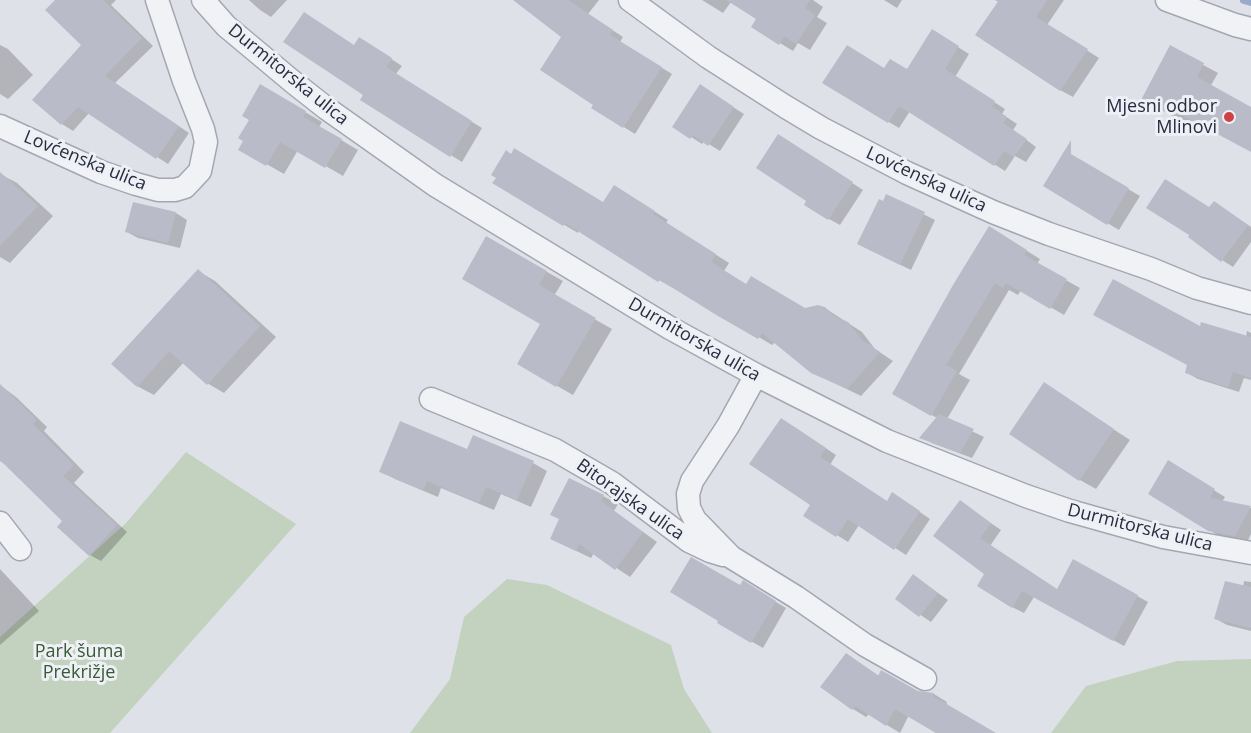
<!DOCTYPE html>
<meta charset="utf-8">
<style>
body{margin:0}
canvas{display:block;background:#dfe1e8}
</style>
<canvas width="1251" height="733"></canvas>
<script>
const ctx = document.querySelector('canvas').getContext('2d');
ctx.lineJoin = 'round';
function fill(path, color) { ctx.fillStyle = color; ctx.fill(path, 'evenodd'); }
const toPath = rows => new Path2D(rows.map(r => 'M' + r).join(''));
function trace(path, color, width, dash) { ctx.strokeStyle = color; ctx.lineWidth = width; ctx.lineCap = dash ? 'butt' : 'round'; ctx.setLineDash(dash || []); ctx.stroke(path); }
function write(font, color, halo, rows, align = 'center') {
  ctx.font = font + ' "Open Sans",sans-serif'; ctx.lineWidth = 6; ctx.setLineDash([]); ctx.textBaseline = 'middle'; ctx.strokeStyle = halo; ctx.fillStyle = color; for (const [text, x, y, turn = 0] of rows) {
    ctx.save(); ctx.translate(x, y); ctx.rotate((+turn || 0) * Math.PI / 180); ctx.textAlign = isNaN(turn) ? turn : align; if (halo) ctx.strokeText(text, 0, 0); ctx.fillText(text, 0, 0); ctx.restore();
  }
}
fill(toPath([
 [186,452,296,524,110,733,0,733,0,637,126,523],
 [507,579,547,585,671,645,684,689,712,733,410,733,450,679,464,617],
 [1251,659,1251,733,1051,733,1086,686,1177,661]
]), '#c2d2bf');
fill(toPath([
 [57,0,116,0,111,5,153,46,115,83,189,133,168,164,89,113,73,131,62,124,34,100,83,45],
 [249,0,287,0,271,17,260,10],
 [519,0,599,0,588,14,623,37,620,42,672,74,635,134,593,108,595,104,563,36],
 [702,0,813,0,823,7,817,17,827,23,810,50,798,43,793,51,780,43,758,19,731,2,723,13],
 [884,0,902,0,897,8],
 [995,0,1064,0,1047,25,1099,58,1073,97,1060,90,999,2],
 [933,31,969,54,955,77,1005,109,1002,114,1017,124,1013,130,1036,147,1026,162,1015,156,1005,171,910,111,899,128,824,83,885,70,908,71],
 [0,45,8,49,33,75,8,99,0,94],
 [370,45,402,66,395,75,482,128,462,162,362,100,365,95,354,46],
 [1170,47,1218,73,1210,87,1251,109,1251,151,1193,120,1190,124,1158,107],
 [261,86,322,122,319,127,358,150,343,176,298,150,284,174,240,149,245,141],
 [711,93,744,114,720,151,704,141,702,144,674,126],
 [790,143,863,190,840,225,829,219,808,201],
 [1065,152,1140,196,1119,230,1045,186],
 [0,174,17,183,53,216,10,263,0,257],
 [494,183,604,204,628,195,668,220,666,223,729,263,724,271,747,285,804,309,825,308,862,332,875,349,893,361,861,396,812,372,775,342,772,345,674,286,673,288,659,280,579,230,578,233],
 [887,196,935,220,911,270,870,250],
 [1215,203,1251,227,1251,242,1233,267,1222,260,1210,209],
 [176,213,187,220,180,248,138,238,127,232],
 [1003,236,1040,259,1037,264,1080,288,1064,315,1021,290,1018,295,1009,290,959,374,970,380,947,419,984,437,972,458,932,443,921,437,937,418,894,393],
 [487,238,563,281,554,296,612,329,573,395,519,364,542,323],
 [198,271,215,281,276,337,224,393,207,383,184,362,154,395,137,386],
 [1247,331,1251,333,1251,380,1244,378,1239,392,1198,379,1187,373,1246,337],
 [1044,384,1130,440,1096,489,1080,480],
 [0,385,16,397,47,427,44,431,84,472,74,483,127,532,101,561,90,555,64,521,8,466,0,461],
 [793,426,836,455,830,465,888,502,904,501,930,519,906,555,859,525,848,542,805,515,812,505],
 [468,451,533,463,547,471,531,507,501,494,494,510,441,488,438,497,395,479,380,471],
 [1168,462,1225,497,1222,502,1251,508,1251,534,1247,542,1221,537,1209,530],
 [603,496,618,504,614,511,657,542,630,577,594,553,591,558,566,546],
 [960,502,1001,530,990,546,1058,590,1074,561,1148,602,1124,646,1034,597,1024,613,1012,607,986,574],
 [0,569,39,611,0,645],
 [914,576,948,600,931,622,897,599],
 [1244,581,1251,582,1251,631,1227,625,1216,619,1243,587],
 [743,582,786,608,763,648,719,623],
 [847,654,879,676,918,692,934,694,947,702,946,706,993,733,936,733,909,715,900,733,869,714,866,717,853,709]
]), '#0003');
trace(toPath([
 [1244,0,1251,2]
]), '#99aac9', 8);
fill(toPath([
 [55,0,103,0,142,38,105,76,179,126,156,159,78,107,61,125,32,100,81,45,45,10],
 [513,0,568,0,613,30,610,35,662,67,623,128,591,108,593,105,540,70,561,37],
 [726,0,810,0,805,8,815,15,796,44,784,36,779,45,751,27,756,19],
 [999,0,1047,0,1036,17,1088,49,1060,91,975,35],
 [304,12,354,45,359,37,392,58,386,67,472,121,450,157,360,100,363,95,283,42],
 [932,29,959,46,945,69,995,101,992,106,1007,117,1003,123,1027,139,1014,157,1004,151,994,166,899,106,888,123,822,83,847,45,884,68,890,59,907,69],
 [1170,45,1204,63,1197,77,1251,107,1251,152,1178,113,1175,117,1141,100],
 [260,84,306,111,303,117,342,139,325,168,280,142,266,166,238,150,243,141,238,138,249,120,242,116],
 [700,84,734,107,708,146,693,135,690,139,672,127],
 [778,134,853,182,828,220,804,205,806,201,756,168],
 [1071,140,1071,154,1129,188,1107,225,1043,186],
 [514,148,603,202,614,185,655,211,653,214,716,254,711,262,746,284,751,276,805,308,818,305,825,307,834,316,848,322,861,339,880,352,847,389,811,373,762,333,758,339,718,316,660,280,658,282,565,223,563,226,492,183,496,178,491,175,506,150,511,154],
 [0,172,38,206,0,246],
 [1165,179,1209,207,1214,201,1248,225,1221,262,1188,237,1189,235,1146,208],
 [886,194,925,212,900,265,857,244,879,199,883,201],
 [133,202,176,212,168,243,125,232],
 [989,226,1027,250,1024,255,1067,279,1050,309,1006,283,1003,288,995,283,946,365,957,371,931,416,892,394,953,285],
 [486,236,547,271,539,285,596,318,556,387,517,364,540,324,462,279],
 [198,269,260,326,207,385,169,351,137,387,111,364],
 [1113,279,1200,326,1201,322,1251,337,1251,378,1233,372,1228,387,1185,373,1187,365,1093,315],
 [1044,382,1114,429,1079,481,1009,434],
 [0,384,37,420,33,424,74,465,63,476,117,525,89,556,57,527,62,521,0,460],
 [939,414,974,429,960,453,919,438],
 [781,418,826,448,820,457,887,501,892,492,920,511,894,550,848,519,836,537,803,516,810,505,749,464],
 [400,421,467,449,473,435,534,461,517,500,486,487,479,503,427,481,423,490,379,472],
 [1168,460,1215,489,1210,498,1251,506,1235,536,1208,531,1148,494],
 [569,478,604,495,601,501,643,532,615,570,579,544,576,551,550,539,559,519,550,515],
 [960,500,991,523,980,538,1057,589,1073,559,1138,595,1113,641,1022,591,1012,608,977,586,984,574,933,536],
 [691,557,740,585,743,580,776,601,751,643,717,623,718,621,670,592],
 [913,574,938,593,919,617,895,599],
 [1225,581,1251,587,1251,628,1214,619],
 [846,653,878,676,881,670,918,691,934,693,933,696,996,733,936,733,895,709,886,726,855,706,852,710,820,687]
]), '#b9bcc8');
const minor = toPath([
 [203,0,226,26,293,82,326,108,435,185,670,328,756,375,887,441,1026,496,1070,511,1163,537,1251,553],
 [630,0,708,57,786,107,821,128,907,173,993,212,1049,234,1151,269,1197,288,1251,303],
 [1167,0,1235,25,1251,29],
 [0,126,101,172,136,184,158,190,175,190,185,187,200,171,206,142,203,129,184,81,157,0],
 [756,375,728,426,692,481,688,494,689,508,695,520,731,557,796,597,865,645,925,679],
 [431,399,555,450,612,483,689,541,710,551,723,555],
 [0,523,20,549]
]);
trace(minor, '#a4a7b2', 25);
trace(minor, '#f1f2f6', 22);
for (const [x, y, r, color] of [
 [1229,117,6,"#d04144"]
]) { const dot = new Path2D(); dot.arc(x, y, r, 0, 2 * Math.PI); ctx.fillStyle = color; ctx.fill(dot); trace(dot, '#eef0f6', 2); }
write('18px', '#272d3f', '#eef0f6', [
 ["Durmitorska ulica",288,75,39],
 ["Lovćenska ulica",85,161,22],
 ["Lovćenska ulica",926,180,25],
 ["Durmitorska ulica",694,340,30],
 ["Bitorajska ulica",630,500,35],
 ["Durmitorska ulica",1140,528,14]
]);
write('18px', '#272d3f', '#eef0f6', [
 ["Mjesni odbor",1217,107],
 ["Mlinovi",1217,128]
], 'right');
write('18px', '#375b34', '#eef0f6', [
 ["Park šuma",79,652],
 ["Prekrižje",79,673]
]);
</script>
